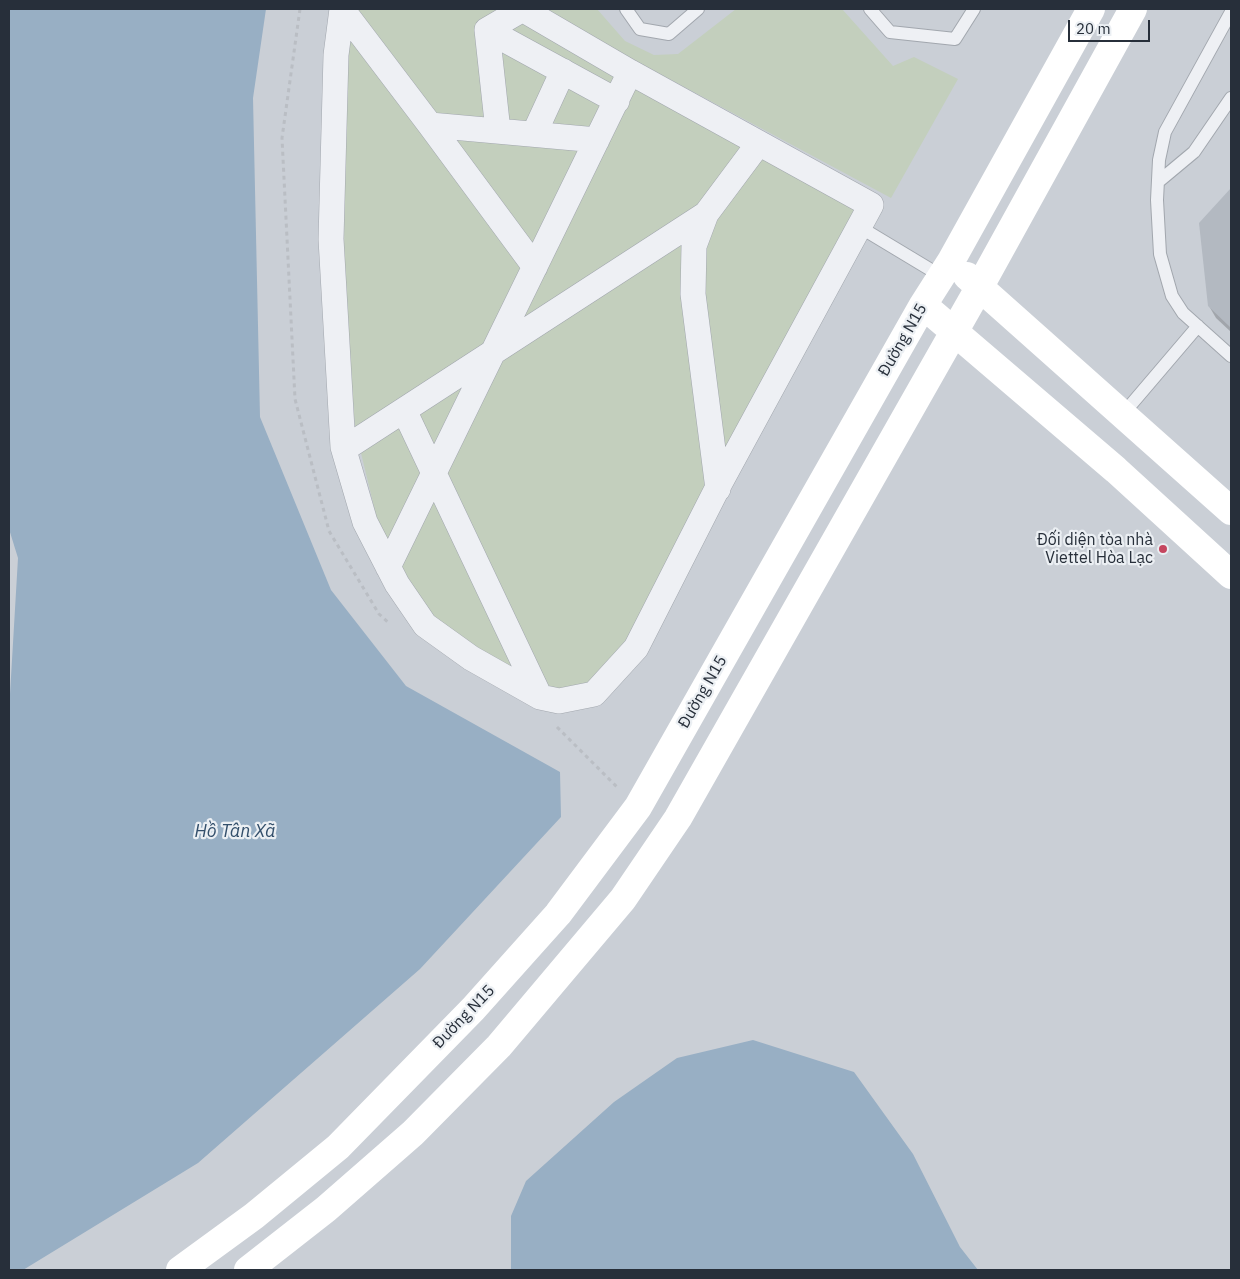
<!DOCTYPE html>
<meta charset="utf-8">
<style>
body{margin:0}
#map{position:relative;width:1240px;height:1279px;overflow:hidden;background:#dce0e5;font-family:"IBM Plex Sans",sans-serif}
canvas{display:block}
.frame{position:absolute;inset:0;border:10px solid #272f3a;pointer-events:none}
.scale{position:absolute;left:1068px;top:20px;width:82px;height:22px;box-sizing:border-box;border:2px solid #272f3a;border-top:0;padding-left:6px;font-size:15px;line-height:18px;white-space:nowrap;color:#272f3a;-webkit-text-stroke:4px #ebeff3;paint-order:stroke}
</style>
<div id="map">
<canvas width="1240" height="1279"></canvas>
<div class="frame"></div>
<div class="scale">20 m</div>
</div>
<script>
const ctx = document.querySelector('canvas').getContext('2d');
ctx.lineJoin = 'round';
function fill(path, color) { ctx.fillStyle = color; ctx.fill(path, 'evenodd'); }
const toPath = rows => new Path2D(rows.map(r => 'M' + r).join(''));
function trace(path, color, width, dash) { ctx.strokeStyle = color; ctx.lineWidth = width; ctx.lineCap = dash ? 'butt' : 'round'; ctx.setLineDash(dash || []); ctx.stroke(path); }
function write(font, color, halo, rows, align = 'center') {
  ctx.font = font + ' "IBM Plex Sans",sans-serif'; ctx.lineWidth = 4.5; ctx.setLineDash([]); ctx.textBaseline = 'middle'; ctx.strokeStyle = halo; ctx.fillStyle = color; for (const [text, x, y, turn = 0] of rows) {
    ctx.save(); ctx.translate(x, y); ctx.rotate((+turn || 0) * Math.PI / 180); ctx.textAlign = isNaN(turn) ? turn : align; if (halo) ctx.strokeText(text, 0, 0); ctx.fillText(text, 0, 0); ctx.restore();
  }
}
fill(toPath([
 [9,9,1231,9,1231,1270,9,1270]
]), '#cacfd6');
fill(toPath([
 [350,9,505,9,857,209,620,654,595,683,553,692,504,667,437,621,411,592,381,536,355,428,344,274,345,85],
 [547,9,597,9,625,41,654,55,678,54,736,9,842,9,893,66,914,57,958,79,891,198,619,52]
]), '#c3cfbd');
fill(toPath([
 [9,9,266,9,253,98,260,417,331,590,406,686,560,772,561,817,420,969,198,1163,23,1270,9,1270,9,711,18,558,9,529],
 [753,1040,854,1072,913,1154,960,1247,978,1270,511,1270,511,1216,526,1181,614,1102,677,1058]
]), '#98afc4');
fill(toPath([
 [1231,190,1231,332,1216,318,1209,306,1200,223]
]), '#0003');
fill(toPath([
 [1231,188,1231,328,1208,306,1199,223]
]), '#b3b9c1');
const lane = toPath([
 [626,9,640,29,669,34,698,9],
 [870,9,890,32,955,39,974,9],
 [1231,12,1165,132,1159,160,1157,200,1160,254,1172,296,1183,313,1231,356],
 [1158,182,1194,152,1231,98],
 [858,226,941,276],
 [1123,414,1198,326]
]);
const street = toPath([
 [342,9,336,55,331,239,343,447,365,522,397,584,425,625,471,658,540,697,559,701,594,694,636,648,720,483,871,205,630,72,522,9],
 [342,9,430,125,535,267],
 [487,30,617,101],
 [430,125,597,140],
 [498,131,487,30,523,9],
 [534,134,563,71],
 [404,410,540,697],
 [344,449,706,214],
 [718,489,693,294,694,246,706,214,759,143],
 [388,567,630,72]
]);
trace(lane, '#a2a7ae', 14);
trace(street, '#a2a7ae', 26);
trace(toPath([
 [300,9,282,138,295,399,329,531,379,614,390,624],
 [557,727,618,788]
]), '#babec4', 3, [4, 4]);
trace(lane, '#eef0f4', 12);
trace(street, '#eef0f4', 25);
trace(toPath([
 [967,276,1231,511],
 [923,305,1116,470,1231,575],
 [180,1270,254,1216,338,1147,473,1009,558,914,638,807,923,305,951,261,1091,9],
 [248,1270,326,1209,413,1133,499,1046,623,899,678,818,979,288,1133,9]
]), '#fff', 28);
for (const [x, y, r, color] of [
 [1163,549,5,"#c5465f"]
]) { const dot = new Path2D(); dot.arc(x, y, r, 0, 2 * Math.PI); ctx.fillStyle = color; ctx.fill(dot); trace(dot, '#ebeff3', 2); }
write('16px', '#272f3a', '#ebeff3', [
 ["Đường N15",903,340,-60],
 ["Đường N15",703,692,-60],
 ["Đường N15",464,1017,-46]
]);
write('16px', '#272f3a', '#ebeff3', [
 ["Đối diện tòa nhà",1153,540],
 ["Viettel Hòa Lạc",1153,558]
], 'right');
write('italic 18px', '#334f6b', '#ebeff3', [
 ["Hồ Tân Xã",235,832]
]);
</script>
